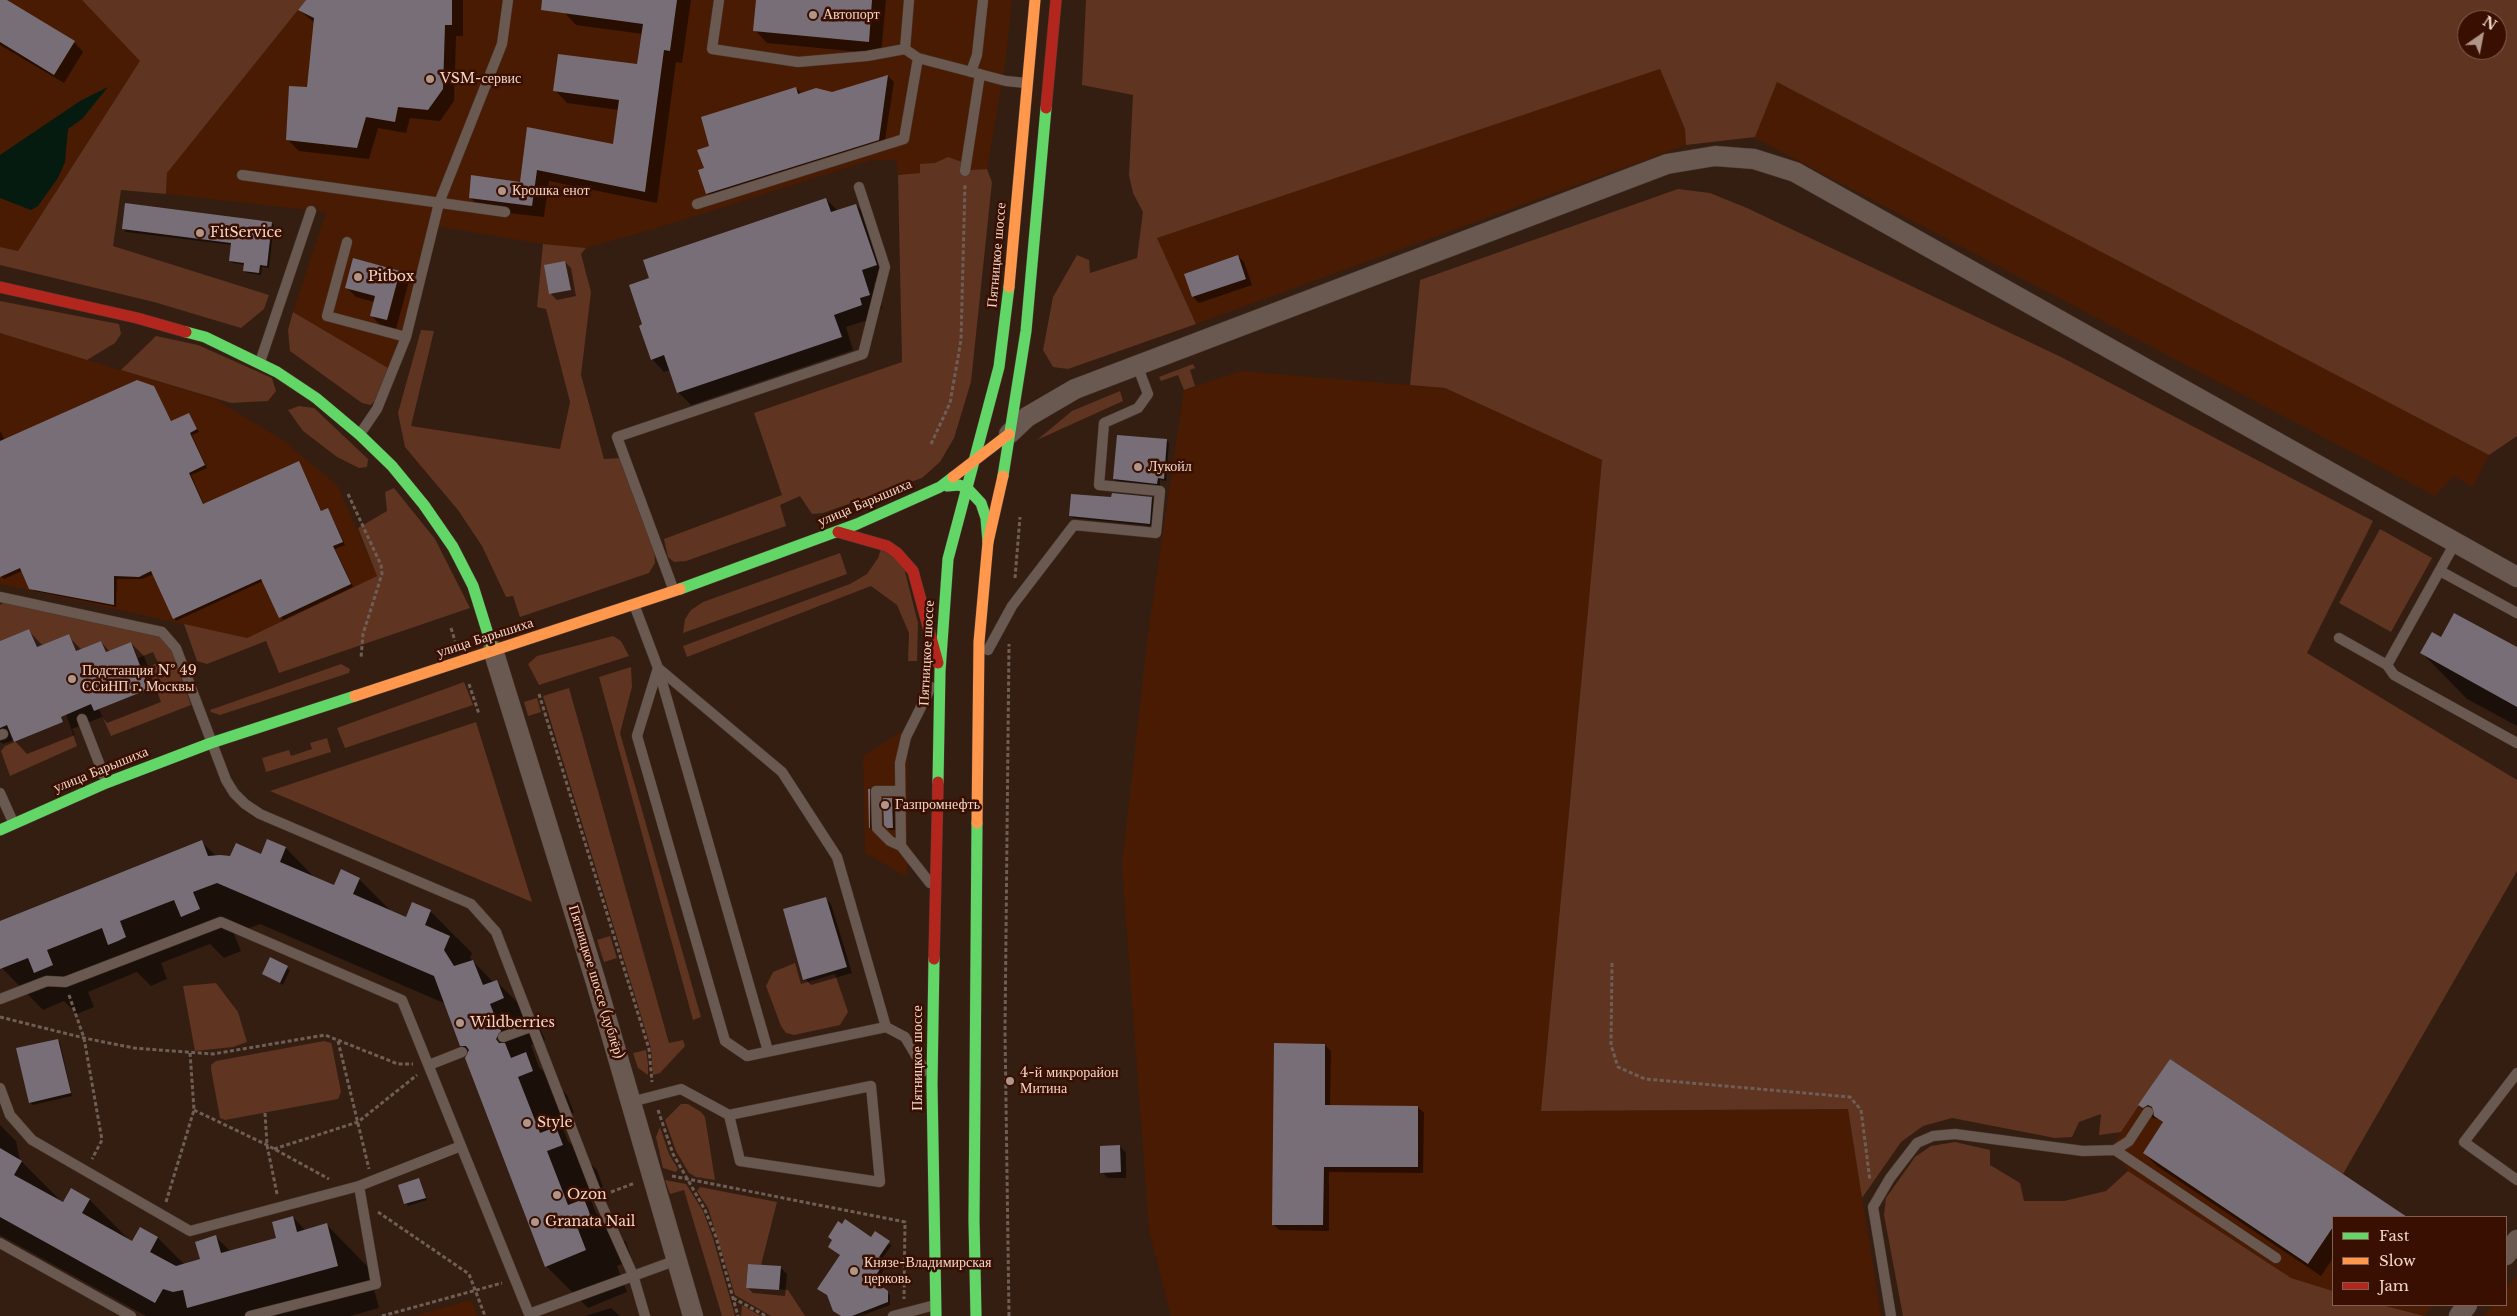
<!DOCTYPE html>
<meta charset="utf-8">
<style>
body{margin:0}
#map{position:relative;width:2517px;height:1316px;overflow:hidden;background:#341e12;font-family:"Libre Baskerville",serif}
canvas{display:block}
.legend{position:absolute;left:2332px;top:1216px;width:175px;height:90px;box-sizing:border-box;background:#380f00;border:1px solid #825f50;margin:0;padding:6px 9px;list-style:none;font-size:15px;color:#f2d6c9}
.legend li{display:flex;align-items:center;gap:10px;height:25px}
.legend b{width:25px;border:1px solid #825f50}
.north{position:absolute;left:2457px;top:10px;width:50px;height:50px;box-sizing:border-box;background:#380f00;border:1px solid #825f50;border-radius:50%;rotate:33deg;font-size:14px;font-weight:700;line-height:20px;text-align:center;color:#f2d6c9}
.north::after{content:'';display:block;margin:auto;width:18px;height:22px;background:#b09689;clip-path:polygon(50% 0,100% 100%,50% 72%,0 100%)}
</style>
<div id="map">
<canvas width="2517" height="1316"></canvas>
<ul class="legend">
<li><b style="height:6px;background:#63d668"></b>Fast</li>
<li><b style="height:6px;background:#ff974d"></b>Slow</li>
<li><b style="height:6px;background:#b3261e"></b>Jam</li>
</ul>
<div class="north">N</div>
</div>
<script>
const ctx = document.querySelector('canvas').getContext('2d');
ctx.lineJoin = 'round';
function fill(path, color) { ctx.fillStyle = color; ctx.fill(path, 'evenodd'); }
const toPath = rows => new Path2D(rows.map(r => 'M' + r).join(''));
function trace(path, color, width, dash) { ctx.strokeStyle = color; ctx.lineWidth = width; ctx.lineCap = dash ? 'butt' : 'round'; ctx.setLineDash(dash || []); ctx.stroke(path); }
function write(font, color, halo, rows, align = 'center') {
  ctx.font = font + ' "Libre Baskerville",serif'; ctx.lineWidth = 5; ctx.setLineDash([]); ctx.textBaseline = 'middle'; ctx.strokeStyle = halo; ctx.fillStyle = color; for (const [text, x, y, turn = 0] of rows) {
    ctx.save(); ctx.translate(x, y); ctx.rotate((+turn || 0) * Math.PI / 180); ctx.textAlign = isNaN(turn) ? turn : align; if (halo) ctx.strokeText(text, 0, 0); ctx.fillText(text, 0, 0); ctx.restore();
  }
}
fill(toPath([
 [0,0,82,0,141,61,18,251,0,247],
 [306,0,1012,0,1006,58,987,169,898,175,896,160,871,160,657,228,586,248,543,244,429,225,402,331,388,368,293,312,326,212,166,194,167,173],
 [1660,69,1685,129,1686,145,1196,324,1157,238],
 [1777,81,2489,455,2473,487,2453,476,2435,496,1755,138],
 [0,333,215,399,284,441,338,486,377,576,247,638,0,584],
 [1241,371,1445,388,1602,460,1541,1111,1848,1109,1881,1316,1171,1316,1149,1230,1122,865,1148,634,1184,390],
 [908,727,907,877,865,853,863,756],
 [2170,1059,2407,1217,2333,1217,2333,1291,2291,1278,2128,1171,2115,1150,2115,1141],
 [2517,1275,2517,1316,2484,1316,2493,1305,2506,1305,2506,1289],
 [471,1300,477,1316,414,1316],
 [2382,1305,2433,1305,2424,1316]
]), '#491b03');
fill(toPath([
 [82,0,306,0,167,173,166,194,121,190,113,246,269,295,264,309,241,328,154,302,0,265,0,247,18,251,140,61],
 [1086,0,2517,0,2517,436,2489,455,1777,82,1755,137,1686,145,1685,129,1660,69,1157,238,1196,324,1068,369,1053,367,1043,350,1053,297,1077,255,1089,260,1090,273,1137,258,1143,212,1133,193,1129,175,1133,95,1082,85],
 [2467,20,2497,20,2497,50,2467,50],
 [948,157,962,162,970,170,987,169,992,182,971,382,954,438,940,462,922,478,823,513,812,514,800,496,780,505,786,526,686,561,674,562,668,557,664,539,782,495,754,413,902,362,898,175,920,173,920,164,935,163],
 [1678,189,1710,193,1747,208,2061,357,2373,521,2307,653,2517,780,2517,871,2343,1174,2170,1059,2121,1132,2099,1135,2101,1114,2079,1122,2072,1137,2055,1138,1952,1118,1923,1126,1901,1142,1862,1198,1848,1109,1541,1111,1602,460,1445,388,1410,385,1420,280],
 [543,244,586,248,581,254,591,292,581,375,604,459,621,458,654,546,655,563,649,573,520,617,513,596,506,597,482,546,458,510,405,447,398,413,421,330,434,331,411,426,560,449,570,402,546,309,537,307],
 [0,301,119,324,121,334,115,343,87,360,0,333],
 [293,312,388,368,377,398,371,405,362,403,290,351,288,330],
 [156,336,198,345,272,378,276,391,268,401,231,403,121,370],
 [1193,364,1195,368,1190,370,1195,386,1184,390,1178,375,1161,381,1159,377],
 [1120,391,1123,401,1037,440,1072,411],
 [299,406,314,408,368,459,367,467,359,468,337,457,303,431,288,410],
 [394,488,435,539,470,608,279,673,266,641,207,664,197,661,184,624,247,638,377,576,358,528,387,511,385,492],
 [2380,529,2432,558,2391,632,2339,603],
 [881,549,903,564,918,623,917,661,908,661,909,633,897,605,871,586,687,657,683,646,850,584,867,574,878,558],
 [840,553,847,574,683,633,685,619,691,610,703,602],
 [4,602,160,637,172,650,191,705,111,736,99,709,141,669,158,663,153,652,138,658,131,642,106,652,101,641,76,651,69,634,37,647,29,629,0,641,0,605],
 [613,636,621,641,629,656,539,685,528,664,537,656],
 [341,664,350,669,349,673,220,715,211,712,210,710],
 [631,667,632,687,620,733,701,1017,693,1020,599,677],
 [464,682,473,705,345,748,337,728],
 [569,688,669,1043,683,1040,685,1046,660,1073,653,1075,651,1048,543,696],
 [537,698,541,712,528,716,524,702],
 [66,714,77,746,10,776,1,751,5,746,63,722,61,717],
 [476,722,532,902,270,791],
 [327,738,331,752,266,772,262,758,289,750,291,756,312,749,310,743],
 [610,936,617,958,604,962,597,940],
 [795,963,801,984,835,974,848,1012,840,1025,794,1035,786,1033,781,1026,766,986,773,972],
 [216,983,238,1012,247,1042,233,1047,195,1051,183,986],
 [324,1041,331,1043,332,1046,341,1092,338,1099,225,1120,220,1118,211,1069,211,1065,216,1061],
 [646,1050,648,1064,648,1075,638,1068,633,1053],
 [681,1104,688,1104,701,1112,705,1117,715,1180,696,1177,689,1173,676,1151,665,1120],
 [660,1127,669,1154,678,1169,676,1172,663,1168,656,1137],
 [1955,1142,1990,1150,1990,1165,2020,1183,2024,1201,2064,1201,2106,1191,2128,1171,2291,1278,2333,1291,2333,1305,2382,1305,2424,1316,1903,1316,1884,1215,1886,1198,1915,1157,1931,1146],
 [665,1180,686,1184,703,1211,713,1238,735,1316,722,1316,684,1190,670,1194],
 [700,1187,777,1202,761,1265,748,1264,746,1287,788,1290,805,1316,771,1316,735,1295,708,1208,697,1191],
 [742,1305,761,1316,741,1316]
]), '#5f3420');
fill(toPath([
 [108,87,82,119,68,129,65,162,58,178,38,206,31,210,0,198,0,155,80,101]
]), '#051b10');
fill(toPath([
 [0,0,4,0,74,42,83,52,64,83,0,45],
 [308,0,463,0,463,36,456,36,454,101,440,121,410,118,406,133,378,128,369,159,299,151,287,139,309,88,315,23,299,10],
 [565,0,691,0,682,63,676,62,657,203,549,181,544,217,482,210,470,197,521,183,528,128,614,145,619,110,567,103,555,90,638,66,643,34,576,25,564,12],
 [757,0,886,0,881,54,767,43,755,30],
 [888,76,894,82,884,146,713,199,707,193,705,169,711,147,796,88,802,94,832,93],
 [826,199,838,211,856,205,868,218,888,278,874,283,882,308,872,311,874,318,846,327,853,350,691,405,678,392,670,370,664,372,652,359,644,325,650,279],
 [272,223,274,225,269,268,262,267,261,275,247,273,244,270,245,265,233,263,230,261,232,245,126,232,123,229],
 [1238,256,1244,262,1252,285,1199,303,1193,297,1186,275],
 [565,262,571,268,576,296,557,300,551,294],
 [399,272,409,281,396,329,380,325,371,315,374,302,356,297,347,288],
 [153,387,172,422,189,414,199,432,192,435,207,468,191,475,204,505,299,462,322,512,328,509,330,512,345,545,335,549,353,587,283,620,263,581,176,621,154,574,142,579,117,579,116,607,34,591,22,571,4,579,1,576,0,431,5,440],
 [1166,440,1169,443,1166,481,1160,480,1160,486,1117,482,1114,479],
 [1113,495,1152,498,1155,501,1152,526,1073,518,1070,516,1112,499],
 [29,631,43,646,68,636,82,650,101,642,110,652,131,643,144,656,161,702,107,723,102,717,72,729,75,735,27,754,14,740,3,744,0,742,0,642],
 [2442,638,2517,649,2517,726,2467,699,2422,653],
 [871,792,872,793,872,830,870,828],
 [892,799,894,802,895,830,890,830,885,825],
 [268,840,286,848,316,879,335,887,359,879,392,912,406,918,430,911,472,953,470,958,490,979,493,982,496,981,538,1023,545,1040,531,1045,539,1067,567,1095,574,1113,559,1119,568,1141,597,1170,603,1187,588,1193,596,1213,626,1242,632,1260,617,1266,627,1292,588,1308,546,1266,469,1053,461,1045,446,1004,260,924,234,934,241,951,224,958,210,944,161,963,167,979,160,982,151,986,137,972,88,992,94,1007,77,1014,64,1001,43,1010,2,968,0,922,202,842,216,856,231,858,261,855],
 [825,898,831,904,852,973,811,985,805,979],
 [270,959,290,970,283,985,263,974],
 [58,1040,60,1043,72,1096,33,1105,30,1102],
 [1325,1045,1331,1051,1330,1106,1418,1107,1424,1113,1423,1173,1329,1172,1329,1231,1279,1230,1273,1224],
 [2170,1060,2405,1217,2333,1217,2333,1258,2321,1276,2157,1166,2144,1153,2164,1124,2159,1119,2153,1118,2140,1105],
 [0,1125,16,1141,20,1160,64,1204,71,1190,90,1200,132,1243,140,1229,158,1238,185,1265,201,1260,216,1237,231,1252,278,1239,293,1217,306,1231,327,1225,368,1267,379,1308,350,1316,146,1316,0,1235],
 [1120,1146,1126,1153,1126,1178,1108,1178,1102,1172],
 [419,1179,427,1200,408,1206,399,1185],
 [872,1239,892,1245,881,1260,887,1265,875,1283,890,1295,890,1305,861,1316,841,1316],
 [781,1268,787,1274,785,1296,753,1293,747,1287],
 [611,1308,620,1316,585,1316]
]), '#0007');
fill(toPath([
 [0,0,7,0,75,41,54,75,0,42],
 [306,0,452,0,452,25,445,25,443,89,428,110,398,107,395,122,366,117,357,148,286,140,289,86,307,87,314,18,298,10],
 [542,0,677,0,670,51,664,50,645,192,537,170,532,206,469,198,471,175,520,182,527,127,613,144,619,100,553,91,558,54,637,64,643,24,541,10],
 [756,0,872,0,869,42,753,31],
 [888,75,879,140,706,194,698,170,704,168,697,150,709,146,701,117,796,87,798,94,816,88,832,92],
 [826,198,831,212,856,204,877,265,862,270,870,295,860,298,862,305,834,315,842,337,677,393,664,355,651,360,639,326,642,324,629,285,649,278,643,260],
 [125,203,272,222,267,266,260,265,259,273,243,271,244,263,229,261,231,243,122,229],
 [1238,255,1246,279,1192,297,1184,274],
 [353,258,400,271,387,320,370,316,375,296,345,288],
 [565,261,571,290,549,294,544,265],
 [137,380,154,386,171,421,189,413,197,429,190,433,205,465,189,473,203,504,299,461,321,511,328,508,343,542,333,546,351,584,279,618,261,579,173,619,151,571,139,577,114,576,114,605,29,589,20,568,0,577,0,441],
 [1117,435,1167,439,1164,479,1158,478,1157,484,1113,479],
 [1112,493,1152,497,1150,524,1069,516,1071,494,1111,497],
 [2454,613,2517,647,2517,707,2420,653,2432,632,2441,637],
 [29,629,37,647,69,634,76,651,101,641,106,652,131,642,149,689,94,711,91,704,61,717,63,722,14,742,7,725,0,728,0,641],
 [868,789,870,789,870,828,869,828],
 [883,798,892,798,893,828,887,828,884,825],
 [267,839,286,847,280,862,334,885,341,869,360,878,353,894,406,917,412,902,431,910,425,925,450,936,444,950,454,966,473,960,483,985,497,980,504,998,490,1004,501,1031,496,1039,499,1043,505,1043,511,1058,526,1052,533,1071,518,1077,540,1133,556,1127,563,1145,547,1151,568,1205,584,1199,588,1209,591,1218,576,1224,586,1250,545,1267,465,1058,469,1050,466,1046,460,1046,434,976,217,883,193,892,200,909,181,917,174,900,120,921,126,937,118,941,108,945,102,928,47,950,53,965,34,973,28,958,0,969,0,921,202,840,208,856,220,855,230,856,236,843,261,854],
 [826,897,847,967,803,980,783,909],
 [270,957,288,966,280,983,262,974],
 [58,1039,71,1093,29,1103,16,1048],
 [1274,1043,1325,1044,1325,1105,1418,1106,1418,1167,1324,1167,1323,1225,1272,1225],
 [2170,1059,2343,1174,2407,1217,2333,1217,2333,1227,2308,1264,2143,1153,2163,1122,2154,1116,2152,1107,2148,1105,2143,1108,2138,1105],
 [1120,1145,1121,1172,1100,1173,1100,1146],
 [0,1148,22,1161,14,1175,63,1202,71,1188,90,1199,82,1213,132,1241,140,1227,158,1237,150,1252,176,1266,200,1259,195,1242,216,1235,221,1253,276,1238,272,1222,293,1216,297,1232,327,1223,338,1266,187,1308,183,1290,173,1292,163,1289,155,1303,0,1217],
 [419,1178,426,1198,404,1204,398,1185],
 [845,1219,871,1237,875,1231,890,1241,879,1257,885,1261,873,1280,888,1291,888,1302,852,1316,841,1316,833,1311,827,1295,817,1289,840,1255,828,1247,832,1240,828,1237,838,1221,842,1224],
 [748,1264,781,1266,779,1290,746,1288]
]), '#786e77');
const lane = toPath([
 [719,0,712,49,798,62,867,56,905,49],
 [909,0,905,49,918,58,1006,81,1026,83],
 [971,72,977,55,983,0],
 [965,171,980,74],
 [242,175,505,212],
 [697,204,904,139,918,58],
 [347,242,327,316,406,337],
 [260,362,311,211],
 [360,434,377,409,406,337,439,203,502,44,508,0],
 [2455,543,2387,665,2394,675,2517,743],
 [2440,571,2517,613],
 [674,591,617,437,863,354,885,267,859,187],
 [0,597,162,632,176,648,226,780,234,793,245,804,260,814,471,904,496,932,598,1197,633,1275,645,1316],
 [635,607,658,668,637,736,725,1041,747,1056,886,1027,905,1037,925,1071],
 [2339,638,2387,665],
 [988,650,1012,606,1074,525,1156,533,1160,491,1099,485,1104,423,1138,408,1148,394,1137,365],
 [658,668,782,772,837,857,886,1027],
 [658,668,768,1051],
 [82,719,106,781],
 [0,735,3,734],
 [900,791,876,791,877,828,890,841,901,846],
 [0,793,13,822],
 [930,883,901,846,900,763,906,737,931,687],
 [0,999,47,981,65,982,221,922,402,1000,529,1314,677,1260],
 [503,1037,533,1026],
 [429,1065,462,1052],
 [2517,1073,2464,1142,2517,1180],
 [0,1088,10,1115,32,1140,190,1231,359,1186,461,1146],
 [631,1102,681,1089,729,1115,871,1086,880,1182,740,1161,729,1115],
 [2115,1150,2129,1141,2148,1112],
 [0,1243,131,1316],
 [250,1316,376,1284,359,1186],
 [893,1316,935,1305],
 [1891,1316,1873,1207,1890,1178,1917,1143,1933,1136,1955,1134,2083,1151,2115,1150,2276,1258]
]);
const street = toPath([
 [1009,434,1027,417,1075,389,1667,164,1715,156,1754,159,1795,172,2517,577],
 [493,650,595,979,693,1316],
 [2506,1255,2517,1240],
 [2459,1316,2467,1305]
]);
const fast = toPath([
 [186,332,205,337,277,372,316,398,360,435,392,466,424,505,453,547,473,586,493,650],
 [1003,476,1026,331,1046,108],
 [947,486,959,485,967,488,981,503,986,518,988,542],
 [680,589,857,524,940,487,953,477],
 [938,782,940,671,948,559,999,367,1009,287],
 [0,830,106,783,211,743,355,696],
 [934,959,932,1084,936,1316],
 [976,1316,974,1220,977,823]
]);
const slow = toPath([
 [1009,287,1035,0],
 [953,477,1009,434],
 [355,696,680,589],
 [977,823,979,642,988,542,1003,476]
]);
const jam = toPath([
 [1046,108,1056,0],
 [0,287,137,318,186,332],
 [838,532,887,546,897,553,913,571,938,663],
 [934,959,938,782]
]);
trace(lane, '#4a3830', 11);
trace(street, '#4a3830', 21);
trace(fast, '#4a3830', 12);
trace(slow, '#4a3830', 12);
trace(jam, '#4a3830', 12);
trace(toPath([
 [931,444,950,403,961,340,965,184],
 [348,494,381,565,382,574,363,634,361,658],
 [1015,578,1020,517],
 [451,628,455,641],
 [469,684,479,714],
 [539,694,649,1049,652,1082],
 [1612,963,1611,1045,1618,1067,1645,1079,1850,1097,1861,1110,1870,1181],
 [69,995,84,1038,102,1140,92,1159],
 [0,1017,84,1038,134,1048,213,1054,325,1035,398,1064,413,1064],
 [338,1041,369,1169],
 [194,1110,267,1145,329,1179],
 [658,1110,673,1154,705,1210,716,1237,738,1316],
 [265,1113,267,1145,277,1194],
 [274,1149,358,1122,417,1075],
 [672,1176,905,1222,904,1299],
 [611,1192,635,1183],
 [166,1202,194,1110,190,1052],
 [378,1212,469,1274,485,1316],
 [733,1298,766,1316],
 [382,1316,502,1283],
 [1009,1316,1005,1031,1009,644]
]), '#6e5e56', 3, [4, 2.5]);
trace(lane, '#6a5950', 10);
trace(street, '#6a5950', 20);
trace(fast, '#63d668', 11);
trace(slow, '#ff974d', 11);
trace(jam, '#b3261e', 11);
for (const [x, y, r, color] of [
 [813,15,5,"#b09689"],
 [430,79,5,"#b09689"],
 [502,191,5,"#b09689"],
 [200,233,5,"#b09689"],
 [358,277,5,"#b09689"],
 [1138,467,5,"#b09689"],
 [72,679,5,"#b09689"],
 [885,805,5,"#b09689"],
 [460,1023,5,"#b09689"],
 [1010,1081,5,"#b09689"],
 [527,1123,5,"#b09689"],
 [557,1195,5,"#b09689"],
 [535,1222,5,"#b09689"],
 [854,1271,5,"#b09689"]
]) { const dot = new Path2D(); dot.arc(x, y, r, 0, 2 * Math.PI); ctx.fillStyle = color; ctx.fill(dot); trace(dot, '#380f00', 2); }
write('14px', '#f2d6c9', '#380f00', [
 ["Автопорт",823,15],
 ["VSM-сервис",440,79],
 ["Крошка енот",512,191],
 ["FitService",210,233],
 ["Pitbox",368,277],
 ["Лукойл",1148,467],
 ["Подстанция № 49",82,671],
 ["ССиНП г. Москвы",82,687],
 ["Газпромнефть",895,805],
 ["Wildberries",470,1023],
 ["4-й микрорайон",1020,1073],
 ["Митина",1020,1089],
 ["Style",537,1123],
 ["Ozon",567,1195],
 ["Granata Nail",545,1222],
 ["Князе-Владимирская",864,1263],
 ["церковь",864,1279]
], 'left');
write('14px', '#f2d6c9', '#380f00', [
 ["Пятницкое шоссе",997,255,-85],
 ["улица Барышиха",865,503,-23],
 ["улица Барышиха",485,638,-18],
 ["Пятницкое шоссе",927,653,-87],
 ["улица Барышиха",101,770,-22],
 ["Пятницкое шоссе (дублёр)",596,982,73],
 ["Пятницкое шоссе",918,1058,-90]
]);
</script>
